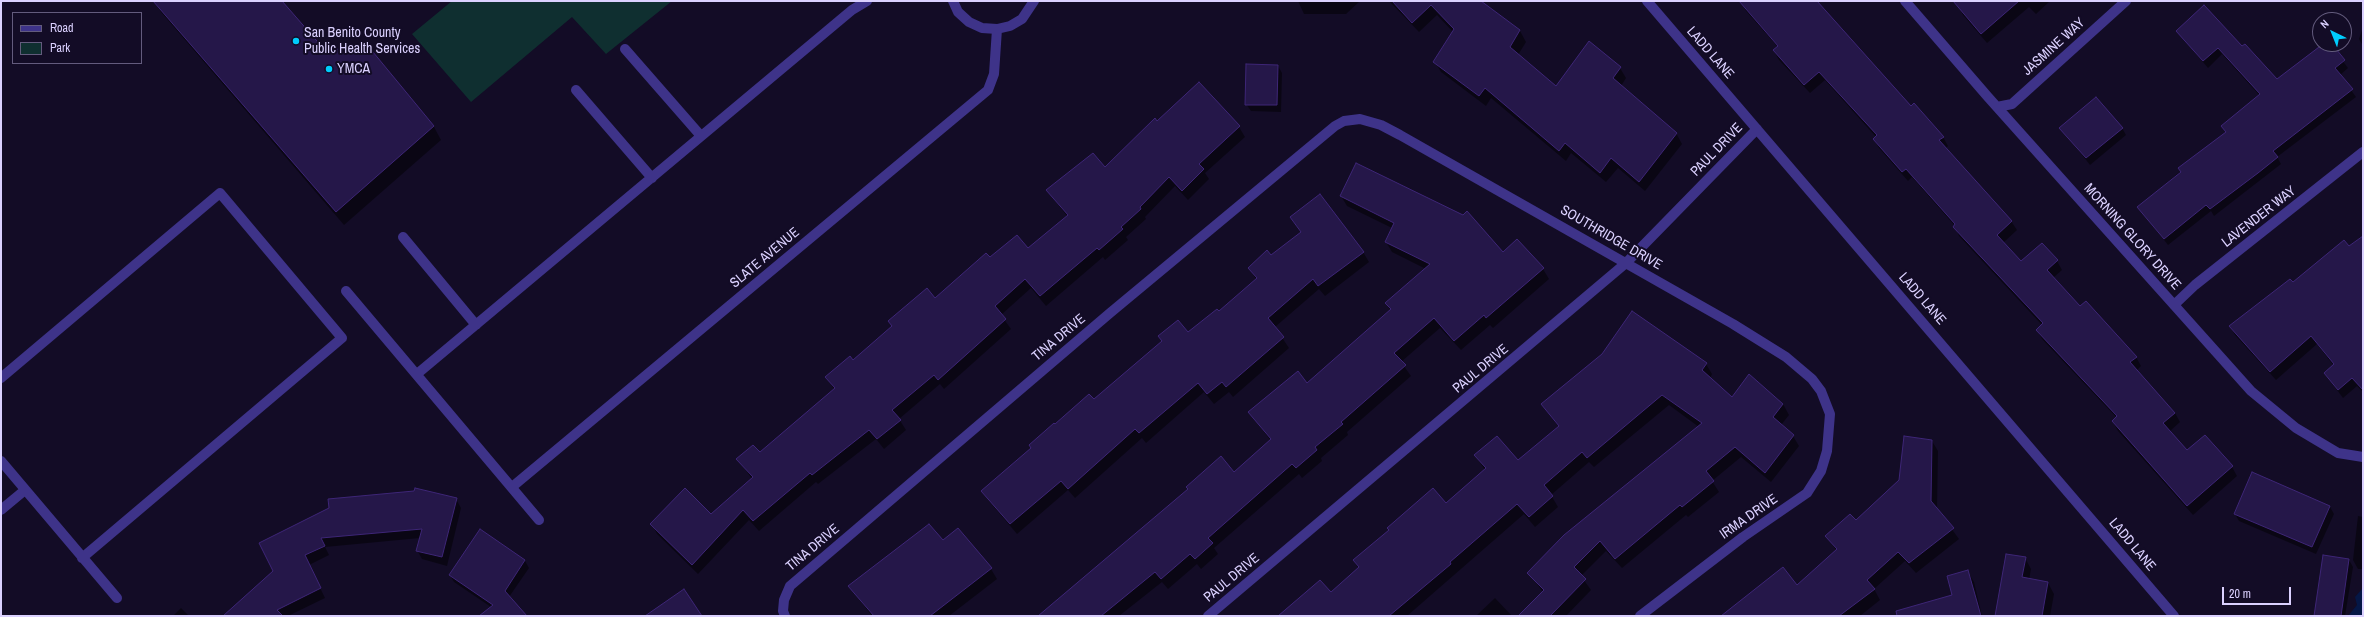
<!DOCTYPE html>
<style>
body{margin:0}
#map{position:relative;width:2364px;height:617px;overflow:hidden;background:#130c26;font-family:"Archivo Narrow",sans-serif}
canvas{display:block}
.frame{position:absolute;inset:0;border:2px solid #dbd1ff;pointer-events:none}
.legend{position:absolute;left:12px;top:12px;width:130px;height:52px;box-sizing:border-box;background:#130c26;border:1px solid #635b7d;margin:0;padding:5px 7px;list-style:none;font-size:12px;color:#dbd1ff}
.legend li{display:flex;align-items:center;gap:8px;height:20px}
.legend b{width:20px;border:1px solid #635b7d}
.north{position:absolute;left:2312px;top:12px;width:40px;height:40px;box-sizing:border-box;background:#130c26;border:1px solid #635b7d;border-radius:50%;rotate:317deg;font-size:11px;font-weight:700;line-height:16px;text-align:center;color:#dbd1ff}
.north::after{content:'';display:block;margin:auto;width:14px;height:18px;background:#00ccfc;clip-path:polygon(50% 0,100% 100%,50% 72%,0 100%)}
.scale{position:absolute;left:2222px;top:587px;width:69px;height:18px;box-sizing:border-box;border:2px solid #dbd1ff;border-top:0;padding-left:5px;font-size:12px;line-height:14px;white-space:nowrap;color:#dbd1ff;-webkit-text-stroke:3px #130c26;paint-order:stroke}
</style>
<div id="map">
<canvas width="2364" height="617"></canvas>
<div class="frame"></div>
<ul class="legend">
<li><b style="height:5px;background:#3e3389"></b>Road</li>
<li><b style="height:11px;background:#0f2f30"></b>Park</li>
</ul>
<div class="north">N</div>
<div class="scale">20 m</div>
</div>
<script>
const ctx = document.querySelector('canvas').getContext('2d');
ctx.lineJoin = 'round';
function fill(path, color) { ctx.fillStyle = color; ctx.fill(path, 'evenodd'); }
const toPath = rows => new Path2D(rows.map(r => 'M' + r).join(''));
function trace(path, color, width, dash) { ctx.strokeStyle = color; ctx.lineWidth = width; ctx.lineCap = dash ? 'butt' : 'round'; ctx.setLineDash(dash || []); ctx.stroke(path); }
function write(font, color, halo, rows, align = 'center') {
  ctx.font = font + ' "Archivo Narrow",sans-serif'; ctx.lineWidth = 4; ctx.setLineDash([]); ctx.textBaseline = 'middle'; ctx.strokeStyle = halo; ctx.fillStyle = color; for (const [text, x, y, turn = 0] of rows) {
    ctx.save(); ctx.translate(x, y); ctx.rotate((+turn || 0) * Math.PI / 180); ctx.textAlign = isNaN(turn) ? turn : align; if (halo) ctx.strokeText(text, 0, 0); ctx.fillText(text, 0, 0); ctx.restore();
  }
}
fill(toPath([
 [452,1,672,1,606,54,572,17,471,102,412,34]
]), '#0f2f30');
fill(toPath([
 [2362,589,2363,616,2348,616,2357,605,2355,597]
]), '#051746');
fill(toPath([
 [154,1,280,1,322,49,372,53,434,127,441,140,344,225,161,12],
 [1298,1,1360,1,1346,14,1304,14],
 [1389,1,1480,1,1520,31,1526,42,1518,55,1556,87,1620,68,1626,78,1621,86,1676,133,1682,144,1645,191,1618,168,1606,182,1571,153,1566,161,1491,98,1486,106,1441,72,1435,62,1453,32,1437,15,1419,32],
 [1741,1,1811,1,1911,107,1943,137,1948,146,1945,149,2011,221,2017,230,2003,243,2021,263,2057,261,2062,270,2053,278,2080,307,2136,357,2141,366,2136,371,2175,413,2180,422,2169,432,2187,451,2232,467,2237,476,2193,515,2118,431,2113,422,2117,418,2042,339,2037,330,2042,325,1959,236,1955,226,1912,177,1908,181,1879,148,1874,139,1876,137,1825,80,1810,93,1779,60,1774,51,1778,47,1746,11],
 [1963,1,2050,1,2036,14,2029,7,1987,43,1963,15,1958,5],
 [2363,27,2363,46,2359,39],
 [2177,31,2242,48,2277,81,2325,44,2330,44,2348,68,2340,75,2356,97,2277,157,2281,164,2214,216,2211,211,2168,245,2138,207,2226,133,2222,126,2260,96,2222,54,2208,68],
 [1278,66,1282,73,1281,112,1251,111,1246,104],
 [1157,123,1239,127,1245,137,1205,173,1209,179,1188,200,1175,186,1145,217,1146,219,1126,237,1128,240,1105,260,1103,257,1046,306,1031,288,1001,315,1011,329,944,389,940,384,899,419,906,430,884,449,876,439,818,484,816,482,759,531,749,520,698,574,657,534,652,524,711,515,752,479,738,459,760,453,835,390,826,377,853,361,893,327,889,321,935,299,990,259,1028,250,1067,216,1047,190,1105,169],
 [2061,128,2122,128,2126,135,2090,165],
 [1341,196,1503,253,1517,240,1543,269,1549,279,1493,328,1490,325,1461,350,1440,328,1401,362,1411,376,1347,432,1348,435,1321,458,1322,461,1302,478,1299,474,1214,548,1218,554,1201,569,1197,564,1168,589,1162,582,1119,616,1040,616,1234,473,1271,441,1249,412,1307,384,1391,311,1386,303,1426,269,1392,252,1386,242,1392,228,1347,206],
 [1291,218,1363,252,1369,262,1325,296,1319,289,1275,327,1289,348,1233,397,1229,392,1214,404,1204,392,1146,443,1142,438,1075,498,1068,490,1017,534,989,501,983,491,1055,426,1094,401,1219,312,1256,279,1249,268,1271,256,1301,233],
 [2363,237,2363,392,2357,386,2343,398,2325,374,2334,366,2317,344,2276,380,2235,335,2230,326],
 [1706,364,1712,374,1710,378,1732,398,1783,404,1789,415,1781,425,1793,436,1799,446,1771,482,1741,457,1712,481,1719,492,1688,517,1686,515,1622,568,1606,551,1581,576,1591,590,1566,616,1520,616,1543,592,1529,573,1699,427,1669,405,1594,467,1589,462,1551,495,1558,507,1535,527,1524,514,1407,616,1293,616,1331,593,1359,569,1354,561,1446,504,1485,470,1475,455,1518,462,1559,427,1542,405],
 [1932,441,1938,451,1937,509,1959,539,1916,573,1905,561,1874,589,1880,600,1860,616,1723,616,1797,587,1837,551,1826,536,1856,521,1900,480],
 [456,499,461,508,447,566,422,559,417,550,420,538,325,547,329,555,309,565,325,598,288,616,225,616,274,571,261,543],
 [2330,507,2334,514,2316,554,2239,521,2235,514],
 [2358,516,2363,517,2363,569,2358,569,2353,560],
 [480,531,525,561,529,568,509,597,525,616,481,616,491,607,454,582,450,575],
 [943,541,991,569,997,579,949,616,872,616,850,587],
 [2025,558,2031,569,2029,580,2048,583,2054,594,2050,616,1996,616],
 [2349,560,2353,567,2345,616,2315,616],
 [1968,572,1974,582,1982,616,1915,616,1953,595],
 [1495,598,1512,616,1476,616],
 [181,608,189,616,173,616]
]), '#0007');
const building = toPath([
 [153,1,282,1,323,48,373,52,434,126,336,212,153,1],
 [1392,1,1481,1,1520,30,1510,47,1556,86,1589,41,1621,67,1613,78,1677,133,1639,182,1611,158,1600,173,1565,143,1559,151,1485,88,1479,96,1433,62,1454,29,1431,5,1412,23,1392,1],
 [1739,1,1817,1,1911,106,1914,103,1944,137,1939,140,2012,221,1997,235,2021,261,2042,243,2058,260,2047,270,2080,306,2086,301,2137,357,2130,362,2175,413,2163,423,2187,450,2205,435,2233,466,2187,506,2112,421,2117,416,2036,330,2043,323,1953,227,1955,224,1906,169,1902,172,1873,139,1877,135,1819,72,1804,85,1773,50,1778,46,1739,1],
 [1953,1,2019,1,1981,34,1953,1],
 [2204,5,2242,46,2245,44,2277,79,2323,44,2332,44,2345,60,2335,68,2353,89,2273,151,2278,157,2258,173,2210,209,2206,205,2164,239,2137,207,2181,172,2178,168,2226,132,2221,126,2260,94,2218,48,2203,61,2176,31,2204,5],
 [1246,64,1278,65,1277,105,1245,105,1246,64],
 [1199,82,1240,126,1199,164,1204,169,1182,191,1169,177,1140,207,1141,209,1121,227,1123,229,1099,250,1097,248,1040,296,1025,279,995,306,1006,319,938,380,934,375,892,410,901,420,877,439,869,430,812,475,810,473,753,521,743,510,692,565,650,524,685,488,711,514,753,477,736,459,753,445,760,452,835,388,825,377,850,356,853,360,892,326,888,321,927,288,935,298,986,253,990,257,1017,235,1028,248,1068,215,1046,190,1093,153,1105,167,1155,118,1157,121,1199,82],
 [2096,97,2123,128,2086,158,2059,128,2096,97],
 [1356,163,1463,215,1467,211,1503,252,1517,239,1544,268,1486,318,1484,315,1454,341,1434,318,1394,353,1406,365,1341,422,1343,424,1315,447,1317,450,1296,468,1292,464,1208,538,1213,543,1195,559,1190,554,1161,579,1155,572,1101,616,1038,616,1188,489,1186,487,1221,456,1234,472,1271,439,1248,412,1298,371,1307,383,1391,309,1385,303,1430,264,1385,242,1394,223,1340,196,1356,163],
 [1320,194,1364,252,1318,286,1313,279,1268,318,1284,337,1226,387,1222,382,1207,394,1198,383,1139,433,1135,429,1068,489,1061,481,1010,524,981,491,1031,448,1029,445,1054,423,1055,424,1089,394,1094,399,1162,341,1158,336,1178,320,1188,332,1217,309,1219,311,1257,278,1248,268,1267,250,1271,255,1301,232,1290,217,1320,194],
 [2363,236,2363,390,2352,378,2338,390,2324,373,2334,364,2311,336,2270,372,2229,326,2290,279,2293,282,2344,240,2349,246,2363,236],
 [1632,311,1707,363,1702,370,1732,397,1749,374,1783,404,1773,417,1794,435,1765,473,1735,447,1706,471,1714,481,1682,507,1680,505,1615,559,1600,541,1574,567,1586,579,1550,616,1518,616,1544,590,1527,573,1564,535,1702,423,1662,395,1587,458,1582,452,1544,485,1553,496,1529,517,1517,504,1450,562,1451,564,1389,616,1278,616,1320,580,1331,592,1359,567,1353,560,1389,530,1387,528,1433,488,1446,503,1486,468,1474,455,1497,436,1518,460,1559,426,1541,404,1602,354,1632,311],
 [1904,436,1932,440,1931,501,1954,528,1909,563,1898,552,1867,580,1875,589,1839,616,1721,616,1783,567,1797,585,1837,549,1825,536,1850,514,1856,520,1899,480,1904,436],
 [2252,472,2330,506,2312,547,2234,514,2252,472],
 [415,488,457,498,442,557,416,551,422,529,321,538,325,546,305,555,321,588,277,610,283,616,223,616,273,571,259,543,329,508,328,499,414,491,415,488],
 [929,524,943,540,958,528,992,568,930,616,874,616,848,586,929,524],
 [480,529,525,560,505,591,527,616,479,616,493,605,449,575,480,529],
 [2006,554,2026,557,2022,577,2048,582,2042,616,1995,616,2006,554],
 [2323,555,2349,559,2341,616,2314,616,2323,555],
 [1968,570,1981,616,1897,616,1896,611,1952,595,1947,576,1968,570],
 [684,589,702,616,645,616,684,589]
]);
fill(building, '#251749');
trace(building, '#3e2677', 1);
trace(toPath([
 [953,1,958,12,969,22,982,28,997,29,1010,26,1022,19,1034,1],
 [1647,1,2174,616],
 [1905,1,1988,97,2251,391,2296,428,2338,453,2363,457],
 [625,49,701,136],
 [576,90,652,178],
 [1997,107,2012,104,2126,1],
 [403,237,476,325],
 [346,291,539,520],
 [2174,305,2195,285,2363,152],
 [417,374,852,10,867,1],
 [1,378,220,193,342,338,82,558],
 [1,461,117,598],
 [512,487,988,90,994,74,997,29],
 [1,510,25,490],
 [785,616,783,611,784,600,790,586,1110,313,1335,126,1344,121,1360,119,1381,125,1400,135,1733,324,1786,357,1812,379,1821,391,1830,414,1827,451,1821,471,1807,493,1743,537,1640,616],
 [1208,616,1626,263,1757,129]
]), '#3e3389', 10);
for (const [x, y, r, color] of [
 [296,41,4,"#00ccfc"],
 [329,69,4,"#00ccfc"]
]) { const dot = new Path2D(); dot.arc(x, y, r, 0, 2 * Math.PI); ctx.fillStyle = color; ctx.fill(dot); trace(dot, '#130c26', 1.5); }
write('14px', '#dbd1ff', '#130c26', [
 ["San Benito County",304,33],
 ["Public Health Services",304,49],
 ["YMCA",337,69]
], 'left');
write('14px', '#dbd1ff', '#130c26', [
 ["JASMINE WAY",2054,47,-42],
 ["LADD LANE",1710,53,49],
 ["PAUL DRIVE",1717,150,-46],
 ["LAVENDER WAY",2259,217,-38],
 ["MORNING GLORY DRIVE",2132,237,48],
 ["SOUTHRIDGE DRIVE",1611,238,30],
 ["SLATE AVENUE",765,258,-40],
 ["LADD LANE",1922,299,49],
 ["TINA DRIVE",1059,338,-40],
 ["PAUL DRIVE",1481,369,-40],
 ["IRMA DRIVE",1749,517,-35],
 ["LADD LANE",2132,545,50],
 ["TINA DRIVE",813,548,-40],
 ["PAUL DRIVE",1232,578,-40]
]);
</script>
